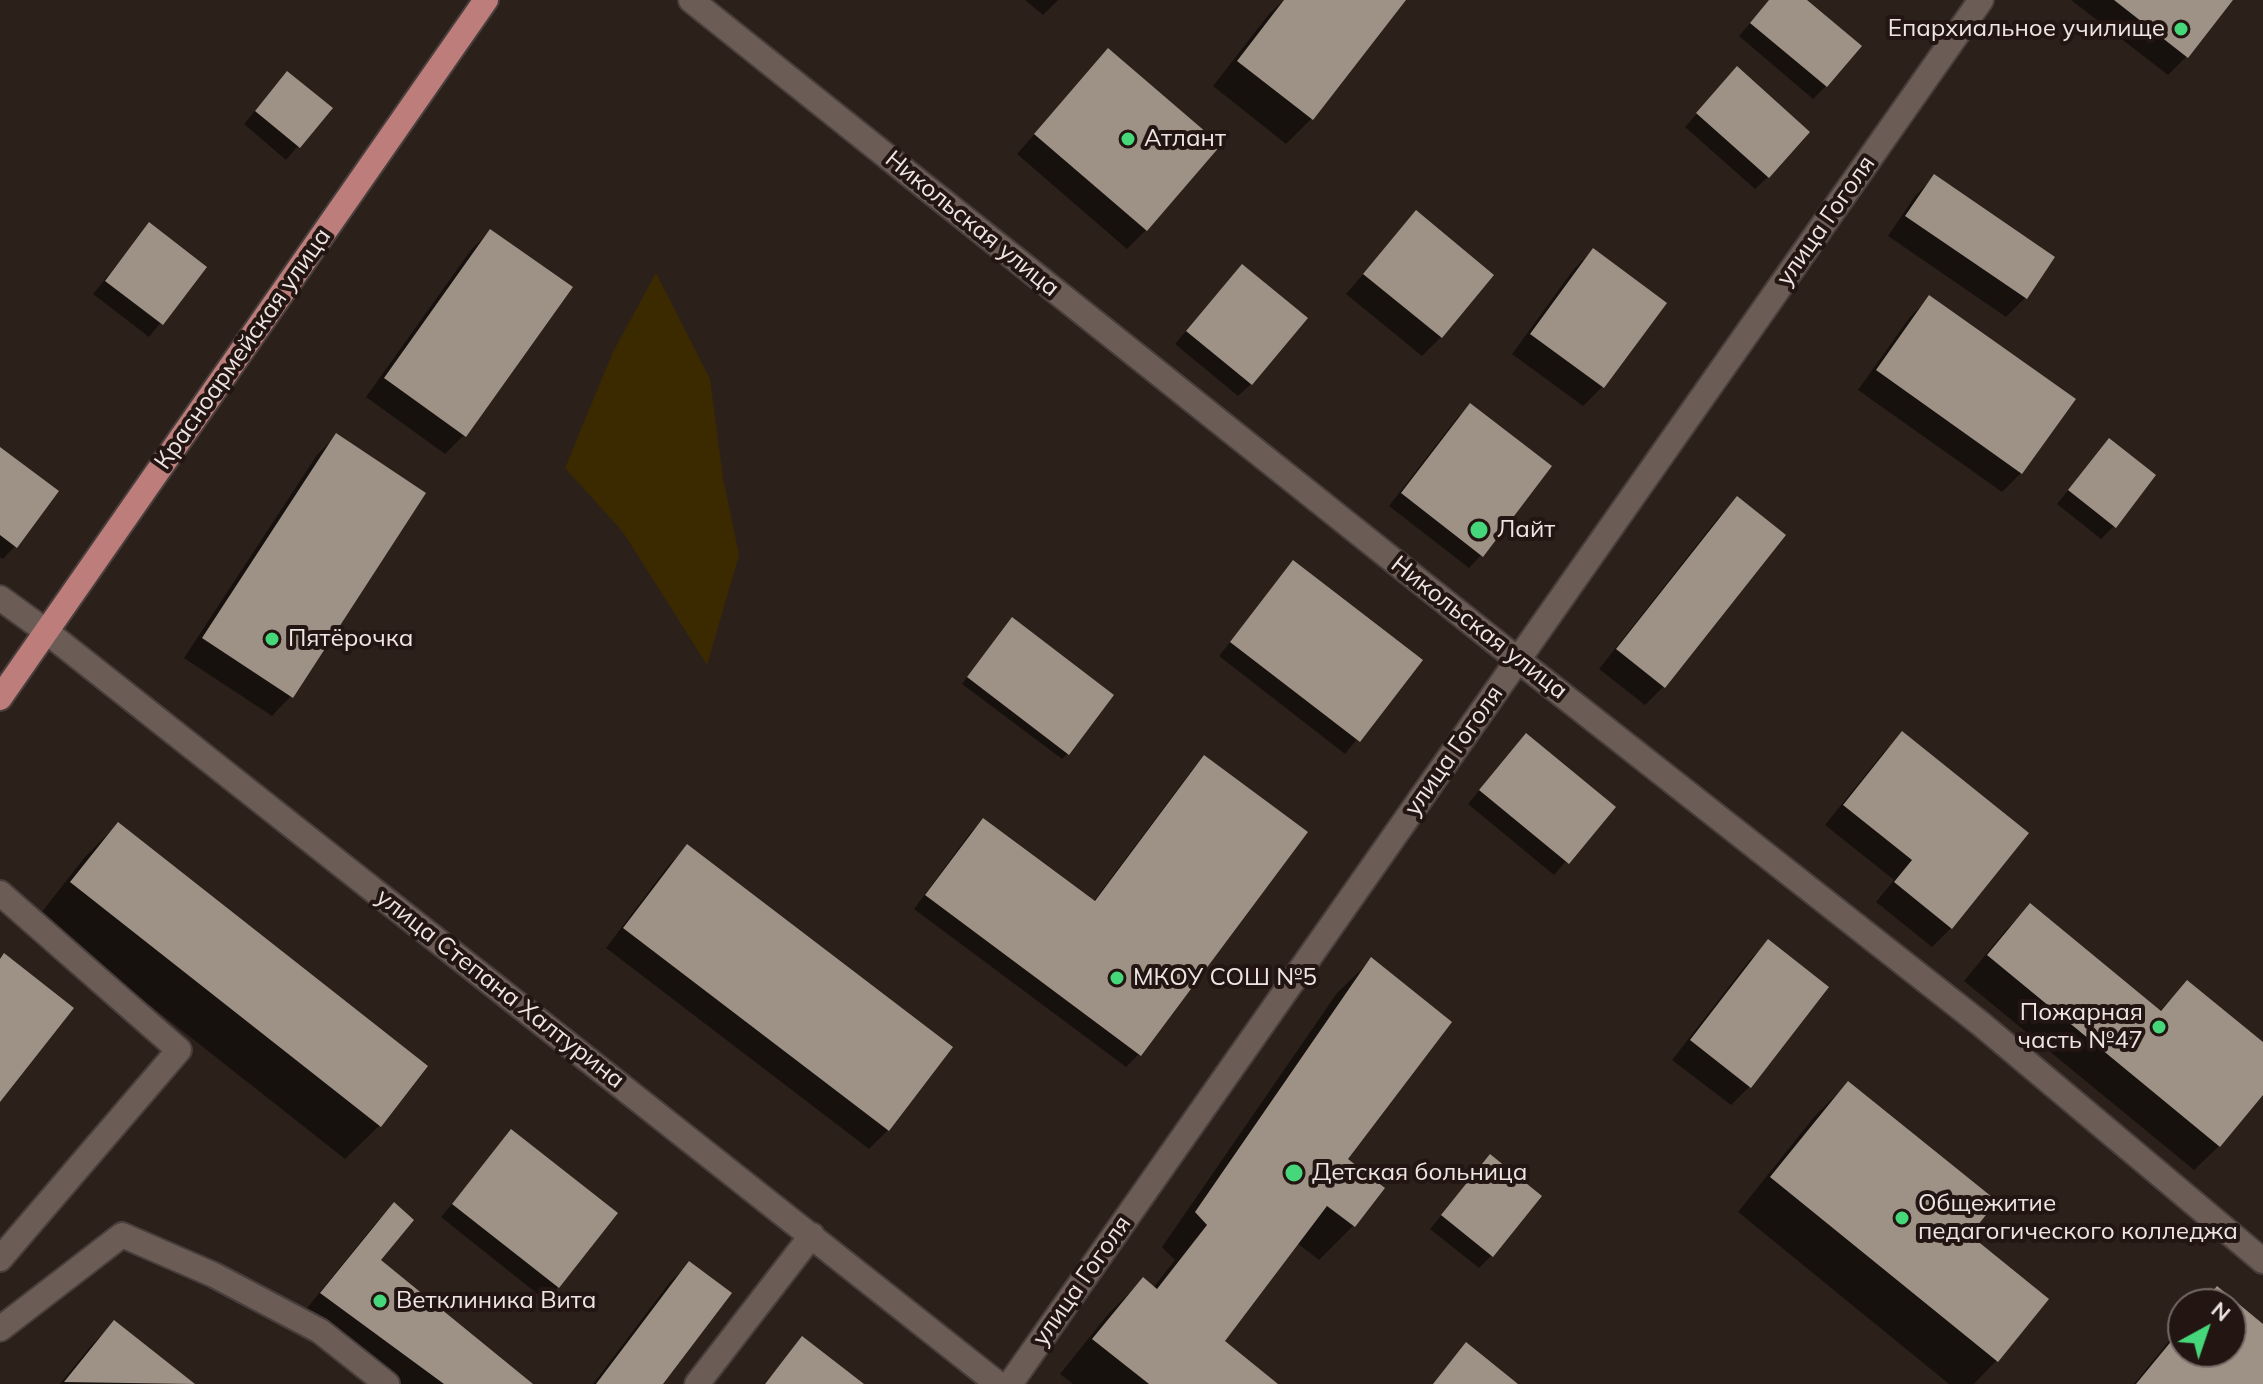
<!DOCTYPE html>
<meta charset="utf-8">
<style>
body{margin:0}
#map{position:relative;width:2263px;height:1384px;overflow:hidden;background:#2c201b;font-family:Mulish,sans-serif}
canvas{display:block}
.north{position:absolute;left:2167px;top:1288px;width:80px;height:80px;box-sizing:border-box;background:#231612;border:2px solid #746965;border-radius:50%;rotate:40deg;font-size:22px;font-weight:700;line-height:32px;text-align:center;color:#eee5e2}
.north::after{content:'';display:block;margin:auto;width:28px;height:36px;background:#46d77a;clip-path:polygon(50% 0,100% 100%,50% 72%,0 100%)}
</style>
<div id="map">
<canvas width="2263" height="1384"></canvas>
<div class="north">N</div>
</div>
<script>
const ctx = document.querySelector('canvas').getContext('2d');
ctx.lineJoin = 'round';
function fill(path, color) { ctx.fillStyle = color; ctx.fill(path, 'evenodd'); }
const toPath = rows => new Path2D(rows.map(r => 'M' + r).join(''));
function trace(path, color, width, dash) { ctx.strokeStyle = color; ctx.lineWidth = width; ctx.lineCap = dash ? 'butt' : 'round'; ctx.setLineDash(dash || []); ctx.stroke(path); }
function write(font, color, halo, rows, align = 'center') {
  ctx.font = font + ' Mulish,sans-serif'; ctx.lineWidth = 8; ctx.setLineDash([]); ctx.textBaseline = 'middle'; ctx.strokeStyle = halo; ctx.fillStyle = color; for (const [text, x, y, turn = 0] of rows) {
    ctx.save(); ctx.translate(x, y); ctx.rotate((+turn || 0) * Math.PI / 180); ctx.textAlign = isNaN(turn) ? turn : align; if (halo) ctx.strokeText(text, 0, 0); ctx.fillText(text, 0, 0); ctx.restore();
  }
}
fill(toPath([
 [656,273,710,379,723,478,739,555,707,665,623,532,565,468,613,352]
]), '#3b2a00');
fill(toPath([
 [1025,0,1058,0,1043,15],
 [1284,0,1403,0,1311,119,1286,144,1213,86,1269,14],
 [1770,0,1804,0,1826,86,1813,99,1739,36],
 [2071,0,2231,0,2187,56,2168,75],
 [1108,51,1146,230,1127,249,1017,154],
 [1725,82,1768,177,1755,189,1685,127],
 [275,86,330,108,286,160,244,124],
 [1934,177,2053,258,2025,298,2006,317,1888,236,1915,196],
 [1416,213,1441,337,1422,356,1346,294],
 [149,225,205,268,149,337,93,294],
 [490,231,464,435,445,454,366,397,471,250],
 [1593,250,1664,303,1602,387,1583,406,1512,354,1574,269],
 [1230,279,1251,384,1238,396,1175,344],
 [1929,298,2021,473,2002,492,1858,390,1910,317],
 [1470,405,1481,555,1469,568,1389,506,1457,418],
 [336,436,291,696,272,716,184,658,317,455],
 [2109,440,2114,526,2101,539,2057,504],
 [0,449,15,546,3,559,0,557],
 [1737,499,1664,686,1645,705,1599,669,1718,518],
 [1293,563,1420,661,1345,754,1219,656],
 [1006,626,1067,754,1062,759,962,684],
 [1902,734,1951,928,1932,947,1876,902,1894,880,1825,825,1883,753],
 [1514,748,1613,807,1554,875,1468,804],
 [1204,757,1139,1054,1126,1067,914,909,970,833,983,820,1093,902,1192,770],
 [118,824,426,1067,379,1126,345,1159,38,917,84,858],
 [687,847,950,1048,888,1130,869,1149,606,948,668,866],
 [2030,906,2159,1012,2187,982,2263,1045,2263,1092,2219,1146,2194,1170,1964,981,2005,931],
 [1768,942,1750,1086,1731,1105,1672,1060,1749,961],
 [1371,960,1346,1159,1383,1188,1353,1226,1319,1260,1297,1243,1222,1341,1275,1384,1073,1384,1060,1374,1109,1313,1143,1280,1153,1288,1175,1260,1162,1247,1337,993],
 [1848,1083,1967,1235,2046,1300,1996,1361,1974,1384,1949,1384,1738,1212,1814,1117],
 [511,1132,558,1287,545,1300,441,1217],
 [1491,1156,1491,1256,1479,1268,1430,1229],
 [394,1205,378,1261,530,1384,399,1384,303,1313,375,1224],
 [690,1263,660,1384,593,1384,670,1282],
 [2217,1289,2263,1327,2263,1384,2134,1384,2183,1324,2183,1352,2231,1352,2231,1304,2201,1304],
 [114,1322,192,1384,60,1384,90,1347],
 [802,1339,861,1384,764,1384]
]), '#0007');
fill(toPath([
 [1284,0,1406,0,1313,120,1237,61],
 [1769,0,1807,0,1862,46,1827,87,1750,23],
 [2114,0,2233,0,2188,58],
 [1108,48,1221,145,1147,231,1034,134],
 [1737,66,1810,132,1769,178,1696,113],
 [287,71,333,108,300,148,255,111],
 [1934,174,2055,257,2027,299,1905,216],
 [1416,210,1494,275,1442,338,1363,274],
 [149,222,207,267,163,325,105,281],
 [490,229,573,287,466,437,384,378],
 [1593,248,1667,303,1604,388,1530,334],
 [1242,264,1308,318,1252,385,1186,331],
 [1929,295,2076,399,2022,474,1876,370],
 [1470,403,1552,466,1483,557,1401,493],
 [336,433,426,493,293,698,202,638],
 [2109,438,2156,475,2116,528,2068,490],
 [0,447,59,491,17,548,0,535],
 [1737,496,1786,535,1665,688,1616,649],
 [1293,560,1423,660,1360,742,1230,642],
 [1012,617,1114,695,1069,755,967,677],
 [1902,731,2029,833,1952,929,1894,882,1912,860,1843,805],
 [1526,733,1616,807,1569,864,1479,790],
 [1204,755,1308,832,1141,1056,925,895,983,818,1095,901],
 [118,822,428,1066,381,1127,70,882],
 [687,844,953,1047,889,1131,623,928],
 [2030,903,2161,1011,2187,980,2263,1042,2263,1095,2220,1147,1987,955],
 [1768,939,1829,987,1751,1088,1690,1040],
 [4,953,74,1008,0,1102,0,959],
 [1371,957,1452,1022,1348,1159,1385,1188,1355,1227,1327,1206,1225,1341,1278,1384,1149,1384,1092,1339,1143,1277,1157,1289,1207,1225,1195,1212],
 [1848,1081,1997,1201,1970,1235,2049,1299,1998,1362,1770,1177],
 [511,1129,618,1213,559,1288,452,1204],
 [1490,1154,1542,1196,1493,1257,1441,1215],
 [394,1202,414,1220,381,1260,533,1384,444,1384,320,1293],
 [689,1261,732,1293,663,1384,596,1384],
 [2217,1286,2263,1324,2263,1384,2136,1384,2183,1327,2183,1352,2231,1352,2231,1304,2202,1304],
 [114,1320,195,1384,64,1382],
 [802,1336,864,1384,765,1384],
 [1466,1342,1518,1384,1433,1384]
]), '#9e9186');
const minor = toPath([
 [691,0,1518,660,1981,1024,2263,1261],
 [0,598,47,632,998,1384],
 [0,893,179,1050,0,1259],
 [0,1329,122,1235,214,1275,320,1331,387,1384],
 [697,1384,812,1235],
 [1010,1384,1981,0]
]);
const major = toPath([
 [0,698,486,0]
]);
trace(minor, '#483e3b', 28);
trace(major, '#483e3b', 28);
trace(minor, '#6b5c56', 24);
trace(major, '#bc7d7b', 24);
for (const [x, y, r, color] of [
 [2181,29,8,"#46d77a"],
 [1128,139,8,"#46d77a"],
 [1479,530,10,"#46d77a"],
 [272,639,8,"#46d77a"],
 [1117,978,8,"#46d77a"],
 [2159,1027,8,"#46d77a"],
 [1294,1173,10,"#46d77a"],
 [1902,1218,8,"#46d77a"],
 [380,1301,8,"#46d77a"]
]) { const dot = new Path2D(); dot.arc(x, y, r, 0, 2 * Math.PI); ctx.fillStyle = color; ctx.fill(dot); trace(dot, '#231612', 3); }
write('24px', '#eee5e2', '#231612', [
 ["Епархиальное училище",2165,29,"right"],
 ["Атлант",1144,139],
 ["Лайт",1497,530],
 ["Пятёрочка",288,639],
 ["МКОУ СОШ №5",1133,978],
 ["Пожарная",2143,1013,"right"],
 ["часть №47",2143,1041,"right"],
 ["Детская больница",1312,1173],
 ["Общежитие",1918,1204],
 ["педагогического колледжа",1918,1232],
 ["Ветклиника Вита",396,1301]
], 'left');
write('24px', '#eee5e2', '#231612', [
 ["улица Гоголя",1826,221,-55],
 ["Никольская улица",972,224,39],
 ["Красноармейская улица",243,349,-55],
 ["Никольская улица",1479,628,38],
 ["улица Гоголя",1454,751,-55],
 ["улица Степана Халтурина",500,989,38],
 ["улица Гоголя",1082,1281,-55]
]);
</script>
